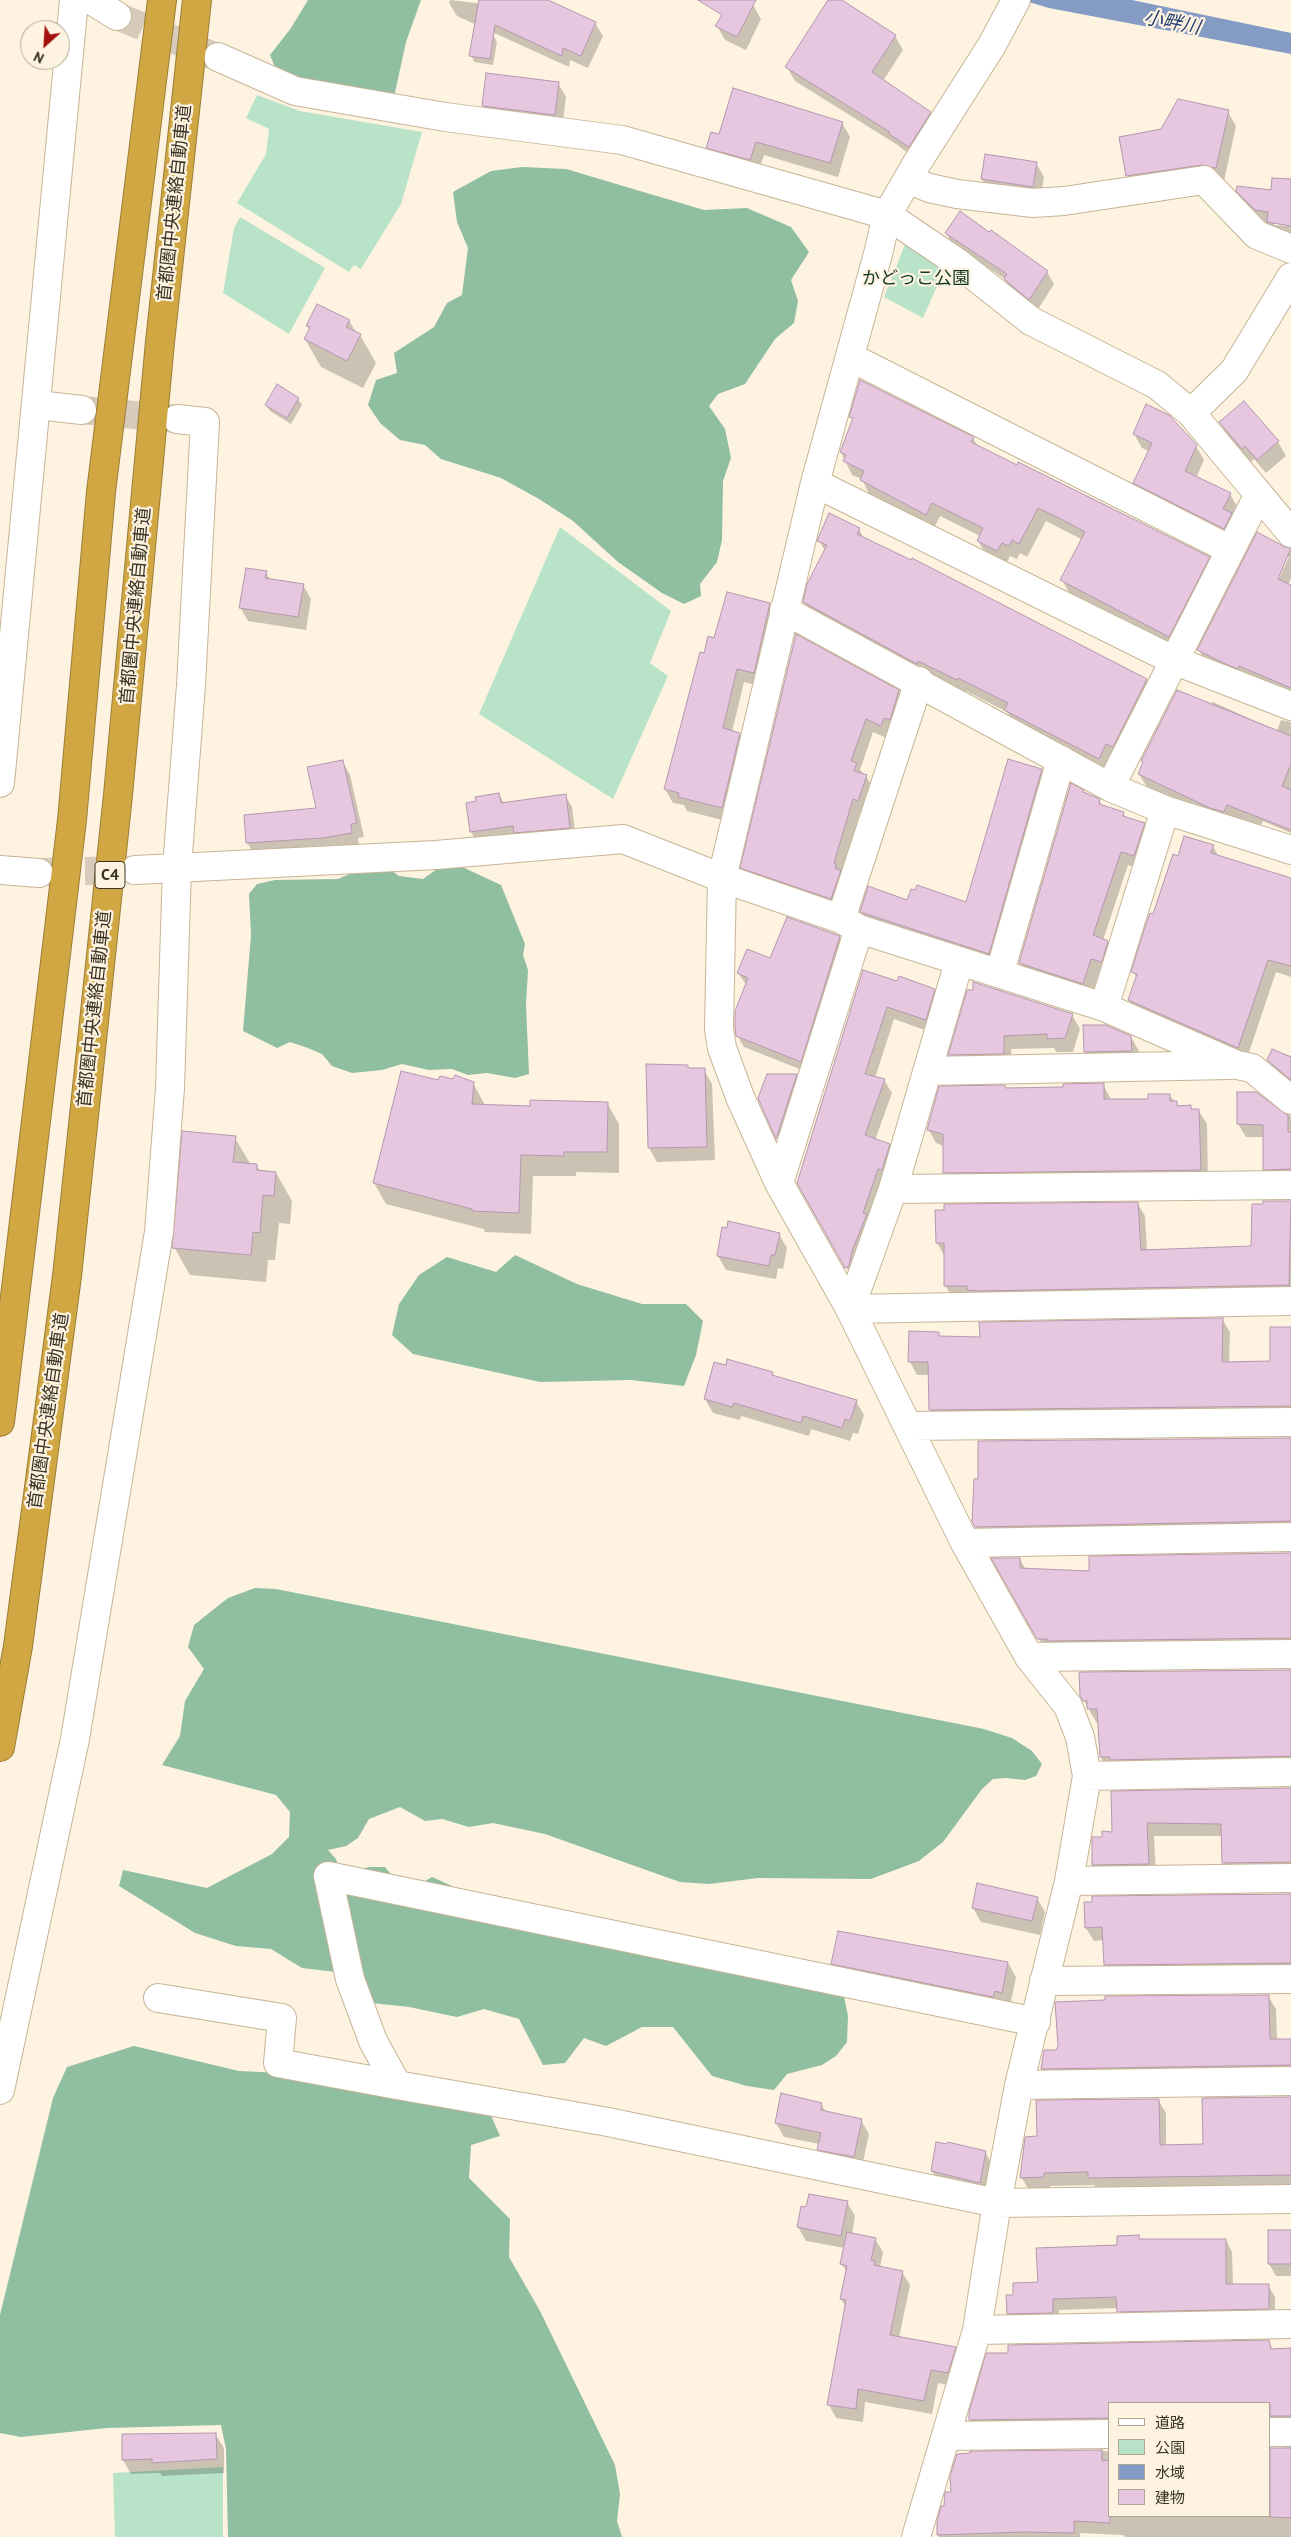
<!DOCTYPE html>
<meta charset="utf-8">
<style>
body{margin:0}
#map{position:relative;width:1291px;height:2537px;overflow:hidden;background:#fef3e0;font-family:"PT Sans","Noto Sans JP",sans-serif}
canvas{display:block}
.legend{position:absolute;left:1108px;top:2402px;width:162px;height:115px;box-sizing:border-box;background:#fef3e0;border:1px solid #afa695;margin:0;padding:6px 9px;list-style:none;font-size:15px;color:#393225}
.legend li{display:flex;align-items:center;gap:10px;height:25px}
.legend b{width:25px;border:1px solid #afa695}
.north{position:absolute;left:20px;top:20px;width:50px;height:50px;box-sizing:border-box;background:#fef3e0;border:1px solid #afa695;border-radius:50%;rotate:206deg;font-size:14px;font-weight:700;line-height:20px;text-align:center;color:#393225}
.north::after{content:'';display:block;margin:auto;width:18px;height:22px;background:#a50f0d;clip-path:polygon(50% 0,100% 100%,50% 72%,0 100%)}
</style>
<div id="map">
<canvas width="1291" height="2537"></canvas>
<ul class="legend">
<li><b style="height:6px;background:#fff"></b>道路</li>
<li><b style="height:14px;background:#b8e3c8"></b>公園</li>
<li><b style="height:14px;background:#849bc3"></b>水域</li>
<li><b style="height:14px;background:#e6c7df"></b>建物</li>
</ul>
<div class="north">N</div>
</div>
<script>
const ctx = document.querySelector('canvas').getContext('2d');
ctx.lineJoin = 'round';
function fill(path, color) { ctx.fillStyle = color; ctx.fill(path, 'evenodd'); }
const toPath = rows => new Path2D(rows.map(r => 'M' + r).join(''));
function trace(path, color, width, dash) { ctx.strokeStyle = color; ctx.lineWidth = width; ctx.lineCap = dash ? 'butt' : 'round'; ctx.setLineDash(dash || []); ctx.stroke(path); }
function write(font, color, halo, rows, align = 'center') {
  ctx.font = font + ' "PT Sans","Noto Sans JP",sans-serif'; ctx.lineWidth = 4.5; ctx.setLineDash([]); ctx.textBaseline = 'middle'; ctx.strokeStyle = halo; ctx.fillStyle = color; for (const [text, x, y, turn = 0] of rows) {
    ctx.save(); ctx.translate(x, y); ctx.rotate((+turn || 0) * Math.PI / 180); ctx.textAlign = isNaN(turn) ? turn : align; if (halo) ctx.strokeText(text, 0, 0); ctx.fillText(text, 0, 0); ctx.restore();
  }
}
fill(toPath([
 [257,95,300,111,422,132,401,204,361,269,354,265,349,272,237,203,266,154,269,129,246,118],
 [240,217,325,268,289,334,223,293,234,228],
 [906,242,946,266,923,318,884,297],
 [560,527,671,611,650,663,668,676,613,799,479,714],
 [223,2467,223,2537,115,2537,113,2473]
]), '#b8e3c8');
fill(toPath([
 [308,0,421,0,406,42,394,97,340,91,306,79,278,74,270,55,291,28],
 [522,167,566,169,704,210,747,208,791,227,809,252,791,280,798,301,794,323,775,339,745,384,718,394,709,406,725,429,731,458,723,481,722,540,717,562,700,584,701,596,684,604,662,593,618,562,573,521,539,499,501,478,441,459,425,445,400,440,380,423,368,405,376,380,397,373,394,353,434,327,447,303,462,295,468,248,457,222,453,192,491,171],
 [458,865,501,885,525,944,523,955,528,970,526,1005,529,1074,515,1078,487,1073,468,1075,452,1069,429,1070,402,1064,382,1070,352,1073,332,1066,322,1054,308,1048,290,1042,277,1048,243,1031,251,935,249,894,257,884,275,880,338,879,352,873,391,870,399,876,423,879,441,866],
 [515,1255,577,1284,642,1304,686,1304,703,1321,696,1355,684,1386,631,1380,540,1382,413,1354,392,1335,399,1304,419,1275,447,1257,496,1272],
 [255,1588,276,1589,984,1729,1012,1738,1032,1751,1042,1764,1036,1776,1025,1780,1006,1778,993,1779,982,1789,943,1842,919,1861,871,1879,758,1878,709,1884,680,1882,545,1834,493,1823,469,1827,442,1819,425,1821,400,1807,369,1819,358,1838,346,1846,328,1850,336,1859,339,1868,352,1872,369,1867,385,1867,398,1883,415,1887,432,1877,450,1885,469,1900,546,1906,843,1991,848,2016,847,2042,836,2056,822,2065,787,2074,774,2090,747,2086,712,2076,673,2027,642,2027,606,2046,584,2038,565,2063,543,2065,519,2019,484,2009,457,2017,409,2007,372,2003,336,1972,302,1968,271,1949,236,1946,195,1933,119,1886,123,1870,207,1888,272,1854,289,1837,290,1812,276,1795,162,1765,180,1736,185,1701,204,1669,188,1647,194,1625,228,1598],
 [134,2046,239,2071,283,2073,490,2113,500,2136,471,2145,469,2178,510,2219,509,2257,540,2311,615,2465,620,2494,617,2521,622,2537,228,2537,226,2449,221,2425,107,2428,21,2437,0,2433,0,2315,53,2098,67,2067]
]), '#8fbea1');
fill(toPath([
 [1022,0,1132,0,1291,33,1291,54,1049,8]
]), '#849bc3');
fill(toPath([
 [450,0,493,5,493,0,545,0,595,23,603,36,588,68,570,60,569,67,457,16,449,3],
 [726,0,743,0,753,5,761,19,746,50,725,40,717,26,722,17,719,12],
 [493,35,497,42,493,65,474,62,471,55],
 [895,36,903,50,883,81,930,113,938,127,917,160,896,144,795,81,787,67],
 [558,83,566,97,562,129,492,120,484,106],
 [1228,112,1236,126,1224,181,1136,189,1128,175,1162,131],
 [842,123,850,137,838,177,764,155,758,173,716,161,708,147,720,135],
 [1036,163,1044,177,1040,201,990,193,982,179],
 [1291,181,1291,223,1274,222,1274,225,1291,226,1291,243,1279,241,1249,211,1238,191,1272,191],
 [991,232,1047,272,1054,284,1037,311,1012,292,1005,279,953,245,946,233,990,233],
 [349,321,356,332,360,335,376,363,363,388,321,367,305,339,310,330,307,326],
 [298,399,302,405,291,424,270,411,266,405],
 [851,416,973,438,978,447,1098,504,1099,502,1209,558,1217,572,1177,650,1070,594,1062,580,1083,540,1046,521,1027,557,1020,553,1017,559,1010,556,1006,564,986,554,978,541,980,536,940,516,934,528,869,494,862,479,852,475,841,452,853,421],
 [1221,423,1278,442,1286,456,1266,473,1254,459,1250,463,1229,437],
 [1134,434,1196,446,1204,460,1196,478,1230,494,1238,508,1232,542,1142,496,1134,483,1149,451,1142,448],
 [829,514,859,529,864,539,1147,680,1154,693,1107,772,1014,723,1007,712,966,691,965,693,812,616,804,602,825,551,819,540],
 [1285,549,1291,549,1291,578,1288,585,1291,587,1291,697,1206,663,1199,650],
 [1286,557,1289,557,1276,585,1274,584],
 [266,572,270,580,303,585,311,599,306,630,248,621,240,607],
 [769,604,777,618,762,687,744,682,732,732,739,734,747,748,730,822,687,811,684,805,673,803,665,789,705,655,715,639],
 [796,636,899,691,906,705,889,739,873,732,860,770,866,776,874,790,866,814,860,812,842,874,839,912,750,881,742,868],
 [1213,702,1277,731,1281,720,1291,722,1291,833,1263,821,1260,827,1232,825,1147,787,1139,774,1144,763,1142,761],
 [342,761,350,775,364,837,358,838,359,847,255,856,247,842,318,810],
 [1041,770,1049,783,996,966,869,925,861,911,967,903],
 [1083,791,1099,800,1102,806,1123,813,1127,819,1144,824,1152,838,1142,870,1128,865,1103,940,1107,942,1115,956,1109,975,1099,973,1091,997,1028,977,1020,963],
 [499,794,504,804,565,795,572,807,576,839,478,844,471,832,467,804],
 [1213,846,1219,857,1291,879,1291,977,1276,972,1246,1061,1137,1013,1129,1000,1137,979,1133,971,1179,858],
 [839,937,846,949,807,1072,744,1047,737,1035,747,986,738,973],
 [898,983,934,990,942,1003,933,1033,894,1019,875,1078,884,1080,892,1093,875,1140,889,1145,897,1158,854,1281,798,1183],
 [968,991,1072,1015,1080,1029,1073,1052,1056,1052,1054,1048,1011,1049,1012,1068,958,1069,950,1055],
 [1131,1037,1139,1051,1139,1065,1093,1066,1085,1052],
 [1272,1051,1291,1056,1291,1086,1277,1074,1269,1060],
 [687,1066,689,1069,704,1070,712,1084,715,1160,657,1162,649,1148],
 [796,1075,804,1089,785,1151,759,1098],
 [439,1082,473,1083,485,1105,532,1107,607,1103,619,1124,619,1173,576,1172,576,1176,533,1176,531,1234,485,1232,484,1229,386,1204,374,1183],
 [1103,1084,1111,1100,1150,1100,1169,1095,1180,1107,1190,1107,1192,1111,1199,1111,1207,1124,1208,1184,953,1186,945,1173,944,1146,936,1143,928,1129,1006,1089,1064,1089],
 [1238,1093,1291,1116,1291,1183,1272,1182,1264,1169,1264,1137,1246,1137,1238,1124],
 [235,1138,251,1165,257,1165,260,1172,276,1173,292,1201,290,1224,279,1223,275,1260,268,1260,266,1282,190,1275,174,1247],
 [1264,1202,1291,1202,1291,1298,953,1299,945,1285,945,1257,937,1243,937,1211,1137,1203,1145,1216,1147,1251,1252,1247],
 [779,1234,787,1248,783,1269,778,1268,776,1279,726,1270,718,1256],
 [1222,1319,1230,1332,1229,1363,1271,1362,1291,1328,1291,1419,937,1423,930,1410,929,1375,917,1375,910,1362,938,1333,940,1337,981,1339],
 [772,1373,774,1376,856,1401,864,1415,858,1434,853,1433,850,1441,811,1429,809,1436,741,1416,740,1420,713,1413,705,1399],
 [1291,1439,1291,1534,983,1540,976,1527],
 [1291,1554,1291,1651,1046,1652,994,1559,1020,1559,1026,1570,1090,1572],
 [1291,1671,1291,1769,1108,1770,1101,1757,1099,1722,1096,1722,1081,1695],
 [1291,1789,1291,1875,1231,1876,1224,1863,1223,1836,1154,1836,1156,1877,1101,1878,1093,1865,1103,1838,1113,1833,1112,1792],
 [1291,1895,1291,1976,1112,1978,1105,1965,1104,1940,1094,1941,1086,1928,1085,1903],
 [1037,1898,1045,1912,1040,1935,981,1922,973,1908],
 [1008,1963,1016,1977,1010,2006,841,1978,832,1964],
 [1268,1996,1276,2009,1277,2040,1291,2040,1291,2078,1050,2082,1042,2069,1057,2051],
 [1291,2098,1291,2188,1097,2190,1094,2185,1050,2186,1051,2190,1029,2190,1021,2177,1038,2138,1158,2100,1166,2113,1166,2146,1205,2145],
 [821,2104,826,2112,861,2120,869,2134,861,2171,827,2163,818,2149,820,2144,784,2137,776,2123],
 [949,2143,985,2152,993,2166,988,2197,940,2185,932,2171],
 [847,2202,855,2216,852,2234,875,2239,883,2252,880,2267,902,2272,910,2285,899,2338,955,2348,963,2361,955,2386,938,2383,932,2414,865,2402,863,2422,836,2418,829,2405,846,2307,841,2299,847,2273,842,2264,845,2248,806,2241,798,2227,807,2208],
 [1291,2231,1291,2276,1276,2276,1269,2264],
 [1138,2237,1140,2240,1226,2240,1232,2252,1233,2285,1268,2285,1275,2297,1275,2320,1125,2323,1118,2308,1059,2310,1059,2324,1015,2325,1008,2313,1015,2296],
 [1268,2341,1273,2350,1291,2350,1291,2429,1270,2431,1270,2403,1110,2403,1110,2431,978,2432,971,2420],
 [215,2434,224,2448,224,2473,162,2476,160,2473,131,2474,123,2460],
 [1291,2447,1291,2537,1125,2537,1123,2535,1080,2533,1080,2537,939,2537,938,2535,938,2523,972,2453,1110,2451,1110,2516,1270,2516,1270,2449]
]), '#0003');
const building = toPath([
 [479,0,548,0,596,22,581,56,563,48,562,56,495,25,490,59,469,56,479,0],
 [698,0,756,0,737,37,715,26,722,15,698,0],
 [828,0,842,0,896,35,872,72,931,112,909,147,889,134,890,132,785,67,828,0],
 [486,73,559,82,555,115,482,106,486,73],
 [733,88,843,122,830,163,756,142,750,160,706,148,711,132,719,134,733,88],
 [1178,99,1229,110,1216,168,1202,165,1126,176,1119,137,1161,129,1178,99],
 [985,154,1037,162,1033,187,981,179,985,154],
 [1272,178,1291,179,1291,226,1267,222,1268,212,1255,210,1236,191,1237,186,1271,190,1272,178],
 [960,211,989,232,991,230,1048,271,1029,300,1004,279,1007,274,945,233,960,211],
 [317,304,350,320,346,327,361,334,347,361,304,339,310,327,306,326,317,304],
 [860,380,974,437,971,442,1017,465,1018,462,1210,557,1169,637,1060,580,1085,532,1063,520,1038,508,1019,544,1012,540,1009,546,1002,543,997,551,977,541,983,528,932,503,926,515,860,480,864,471,843,461,846,455,840,452,853,418,849,417,860,380],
 [277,384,299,398,287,418,265,405,277,384],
 [1244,401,1279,441,1257,460,1245,446,1242,449,1219,422,1244,401],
 [1146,404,1169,415,1197,445,1185,471,1231,493,1223,509,1232,513,1224,529,1133,483,1152,443,1133,434,1146,404],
 [829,513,860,528,857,534,911,560,912,558,1147,679,1113,747,1106,744,1099,759,1004,710,1008,703,958,678,957,680,918,661,917,664,803,602,807,584,827,545,817,541,829,513],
 [1257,532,1285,547,1291,548,1278,579,1291,585,1291,688,1239,666,1238,669,1228,665,1197,650,1257,532],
 [246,568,267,571,265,578,304,584,298,617,239,608,246,568],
 [727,592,770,603,754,673,737,669,723,728,740,733,722,808,678,797,679,793,664,789,700,652,704,653,708,636,714,638,727,592],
 [796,634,899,690,890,720,884,718,881,726,866,719,851,761,857,763,854,771,867,775,858,801,853,799,834,863,836,864,835,868,841,870,831,899,740,868,796,634],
 [1177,690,1291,736,1291,764,1282,786,1291,790,1291,830,1227,805,1224,812,1210,808,1138,774,1143,762,1141,761,1177,690],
 [1008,759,1042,769,989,954,860,912,868,886,907,900,911,889,915,890,917,885,966,902,1008,759],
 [343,760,357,823,351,824,352,833,322,838,246,843,244,815,316,808,307,767,343,760],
 [1071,783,1084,790,1083,792,1100,799,1099,804,1124,812,1123,816,1145,823,1134,856,1121,852,1093,935,1108,941,1102,962,1091,959,1083,984,1019,963,1071,783],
 [499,793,501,803,566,794,570,828,514,833,513,826,470,832,466,803,476,801,475,797,499,793],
 [1184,836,1214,845,1211,853,1291,878,1291,966,1268,960,1238,1048,1128,1000,1137,974,1131,972,1145,927,1150,913,1153,914,1173,854,1178,856,1184,836],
 [787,917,840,936,801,1062,736,1036,735,1028,735,1011,748,978,737,973,747,949,770,958,787,917],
 [863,970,897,981,899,976,935,989,926,1020,887,1007,865,1074,885,1079,865,1135,890,1144,882,1170,878,1169,863,1213,867,1214,852,1251,849,1266,845,1268,797,1183,863,970],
 [973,982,1073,1014,1065,1038,1047,1039,1047,1034,1004,1036,1004,1054,948,1055,967,990,973,990,973,982],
 [1083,1025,1106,1025,1131,1036,1132,1051,1084,1052,1083,1025],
 [1272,1049,1291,1057,1291,1080,1267,1060,1272,1049],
 [646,1064,688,1065,688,1068,705,1068,707,1147,648,1148,646,1064],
 [401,1071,438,1080,440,1076,453,1079,455,1075,474,1082,472,1104,530,1106,530,1100,608,1102,607,1152,564,1152,564,1156,521,1155,519,1213,472,1211,472,1209,373,1183,401,1071],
 [767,1074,797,1074,776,1139,758,1098,767,1074],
 [1104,1083,1104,1099,1148,1099,1148,1094,1170,1094,1170,1101,1177,1101,1177,1106,1191,1105,1191,1109,1199,1109,1201,1170,943,1173,943,1134,927,1130,939,1086,1005,1085,1006,1088,1063,1087,1063,1084,1104,1083],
 [1237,1092,1256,1092,1288,1115,1288,1132,1291,1132,1291,1169,1263,1170,1263,1125,1237,1124,1237,1092],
 [182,1131,236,1136,233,1162,257,1164,257,1170,276,1172,274,1196,263,1195,260,1233,253,1232,251,1255,172,1248,182,1131],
 [1263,1201,1291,1201,1289,1285,979,1291,967,1290,967,1286,944,1286,944,1243,936,1243,935,1210,944,1210,944,1204,1138,1202,1141,1250,1251,1246,1252,1204,1263,1204,1263,1201],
 [728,1221,780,1233,775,1255,771,1255,769,1266,717,1256,722,1227,727,1228,728,1221],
 [1223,1318,1222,1362,1270,1361,1270,1327,1291,1327,1291,1406,929,1410,928,1362,908,1362,909,1331,939,1332,939,1336,980,1337,979,1322,1223,1318],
 [727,1359,773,1372,772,1375,857,1400,850,1421,845,1419,842,1428,803,1416,801,1423,734,1403,732,1407,704,1399,714,1362,726,1365,727,1359],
 [1291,1438,1291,1521,975,1527,972,1522,974,1479,978,1479,978,1441,1291,1438],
 [1291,1553,1291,1638,1047,1641,1047,1639,1037,1639,991,1558,1020,1558,1020,1568,1089,1571,1089,1556,1291,1553],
 [1291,1670,1291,1756,1110,1760,1110,1757,1100,1757,1097,1709,1087,1709,1087,1701,1083,1701,1080,1696,1079,1672,1291,1670],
 [1291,1788,1291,1862,1222,1863,1221,1824,1147,1823,1149,1864,1092,1865,1092,1837,1102,1837,1102,1831,1112,1832,1111,1791,1291,1788],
 [977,1883,1038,1897,1032,1921,972,1908,977,1883],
 [1291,1894,1291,1963,1104,1965,1102,1927,1085,1928,1084,1902,1092,1902,1092,1896,1291,1894],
 [838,1931,1008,1962,1002,1993,995,1991,993,1997,831,1964,838,1931],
 [1269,1995,1270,2039,1291,2039,1291,2065,1041,2069,1044,2050,1056,2050,1058,2046,1055,2002,1105,2000,1105,1996,1269,1995],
 [781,2093,822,2103,821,2110,862,2119,854,2157,817,2150,821,2133,775,2123,781,2093],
 [1291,2097,1291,2175,1088,2178,1088,2172,1044,2173,1044,2177,1020,2178,1025,2137,1037,2136,1036,2100,1159,2099,1160,2145,1203,2144,1202,2098,1291,2097],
 [936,2142,947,2144,948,2142,986,2151,980,2183,931,2171,936,2142],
 [809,2194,848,2201,841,2236,797,2227,801,2206,806,2207,809,2194],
 [1268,2230,1291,2230,1291,2264,1268,2264,1268,2230],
 [847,2232,876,2238,871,2260,875,2261,874,2265,903,2271,890,2335,956,2347,948,2373,931,2370,924,2401,858,2389,856,2409,827,2405,846,2300,840,2299,847,2266,840,2264,847,2232],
 [1139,2235,1139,2239,1226,2239,1226,2284,1269,2284,1269,2309,1117,2312,1116,2297,1053,2299,1053,2313,1007,2314,1006,2295,1013,2295,1013,2283,1038,2282,1036,2248,1117,2245,1117,2236,1139,2235],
 [1269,2340,1271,2349,1291,2348,1291,2416,1270,2416,1270,2403,1110,2403,1110,2418,969,2420,969,2412,986,2353,1008,2353,1008,2345,1269,2340],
 [216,2433,217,2459,152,2463,152,2459,122,2460,122,2434,216,2433],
 [1270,2448,1291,2448,1291,2518,1270,2517,1270,2448],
 [1102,2450,1102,2461,1110,2460,1110,2523,1074,2521,1074,2533,1024,2532,937,2535,937,2522,941,2506,944,2506,945,2492,951,2492,950,2476,957,2454,970,2453,970,2451,1102,2450]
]);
fill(building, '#e6c7df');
trace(building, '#b497ae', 1);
trace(toPath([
 [117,16,214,56],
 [82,410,177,419],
 [43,872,133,870]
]), '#d7ccbb', 28, [28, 14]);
const minor = toPath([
 [91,0,117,16],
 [218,57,295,91,445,117,622,140,887,215,958,263,1031,321,1157,385,1191,413,1291,533],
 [908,179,929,188,957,194,1033,203,1064,201,1204,180,1257,235,1291,249],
 [850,357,1229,549],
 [37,405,82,410],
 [1191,413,1234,371,1291,277],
 [815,483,1173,660,1291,706],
 [784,610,1110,787,1165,810,1291,850],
 [0,783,74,0],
 [1110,787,1258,496],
 [0,870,39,873],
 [135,870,436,855,623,839,722,878,841,919,859,929,1104,1007,1237,1065,1252,1068,1291,1100],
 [841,919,919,681],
 [959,962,893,1189,850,1309,1291,1301],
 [1000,972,1061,760],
 [1104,1007,1165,810],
 [928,1071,1229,1065],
 [779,1183,859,929],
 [893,1189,1291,1185],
 [909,1426,1291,1422],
 [965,1543,1291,1537],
 [1029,1657,1291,1654],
 [1087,1776,1291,1772],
 [1069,1881,1291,1878],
 [1044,1981,1291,1979],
 [158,1998,282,2018,278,2063,397,2085],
 [1036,2022,328,1876,350,1979,373,2041,397,2085,608,2122,997,2203,1291,2199],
 [1019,2085,1291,2081],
 [0,2090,75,1739,159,1232,170,1088,177,867,191,685,205,422,177,419],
 [977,2330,1291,2324],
 [1270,2432,1291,2432],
 [946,2436,1110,2434],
 [916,2537,977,2330,997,2203,1019,2085,1069,1881,1087,1776,1080,1737,1068,1706,1029,1657,965,1543,850,1309,779,1183,740,1097,722,1048,719,1029,722,878,815,483,878,254,887,215,917,163,992,45,1016,0]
]);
const highway = toPath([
 [0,1422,72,820,101,492,162,0],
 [0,1747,18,1646,67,1276,118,795,160,342,197,0]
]);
trace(minor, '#c7b596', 30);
trace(highway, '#9b7e38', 30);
trace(minor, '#fff', 28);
trace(highway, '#d0a743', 28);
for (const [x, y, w] of [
 [110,875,30]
]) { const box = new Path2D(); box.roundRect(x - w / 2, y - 13.5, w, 27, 4); ctx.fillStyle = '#fef3e0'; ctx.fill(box); trace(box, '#393225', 1); }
write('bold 16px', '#393225', null, [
 ["C4",110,875]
]);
write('18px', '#393225', '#fef3e0', [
 ["首都圏中央連絡自動車道",175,203,-84],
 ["首都圏中央連絡自動車道",136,606,-85],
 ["首都圏中央連絡自動車道",95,1009,-84],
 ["首都圏中央連絡自動車道",49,1411,-82]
]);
write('18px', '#113824', '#fef3e0', [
 ["かどっこ公園",916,279]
]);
write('italic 19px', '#233e72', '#fef3e0', [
 ["小畔川",1172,23,11]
]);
</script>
